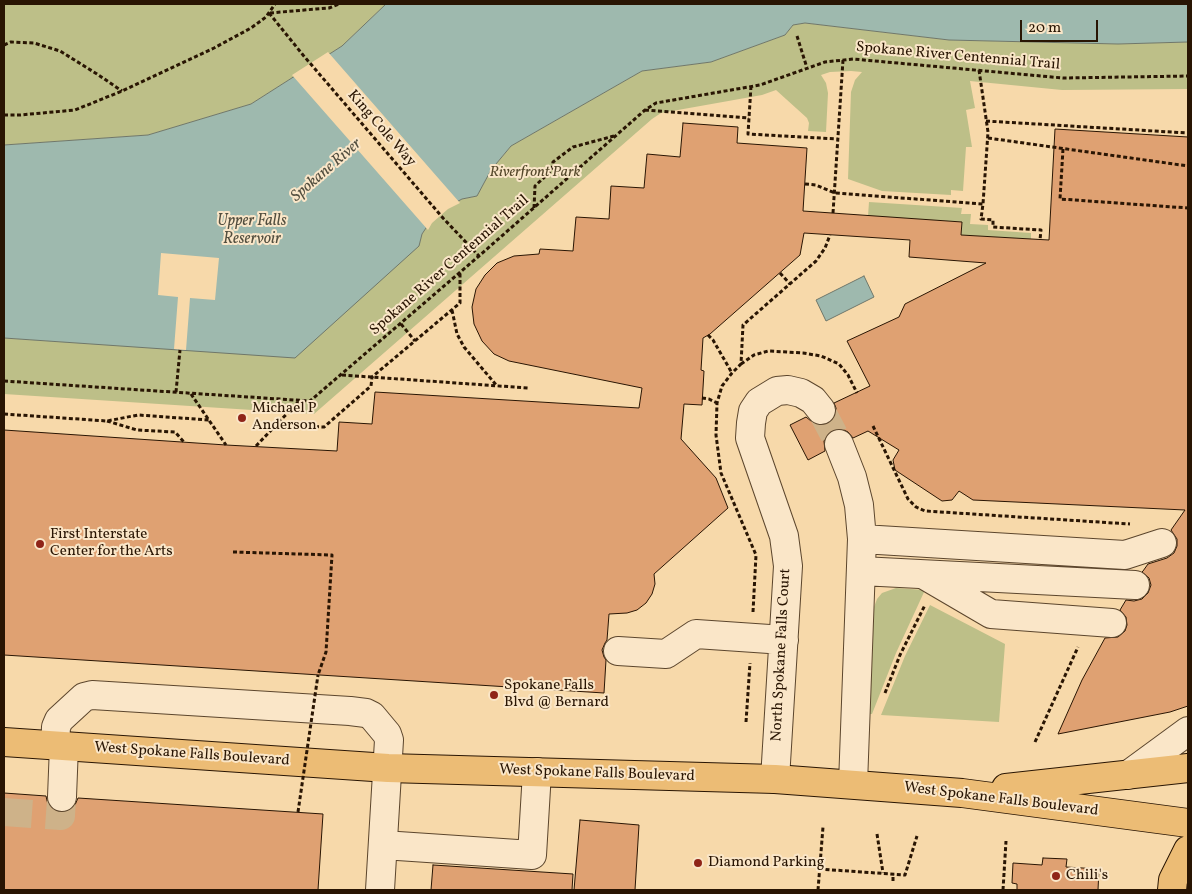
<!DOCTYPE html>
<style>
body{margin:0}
#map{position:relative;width:1192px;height:894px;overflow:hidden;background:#f7d9aa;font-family:Vollkorn,serif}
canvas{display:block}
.frame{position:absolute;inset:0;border:5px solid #291503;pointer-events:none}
.scale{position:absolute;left:1020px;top:20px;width:78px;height:22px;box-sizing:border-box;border:2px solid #291503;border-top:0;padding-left:6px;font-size:15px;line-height:18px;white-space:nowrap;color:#291503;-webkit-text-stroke:4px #fae6c8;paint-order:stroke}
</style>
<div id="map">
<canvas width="1192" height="894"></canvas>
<div class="frame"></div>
<div class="scale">20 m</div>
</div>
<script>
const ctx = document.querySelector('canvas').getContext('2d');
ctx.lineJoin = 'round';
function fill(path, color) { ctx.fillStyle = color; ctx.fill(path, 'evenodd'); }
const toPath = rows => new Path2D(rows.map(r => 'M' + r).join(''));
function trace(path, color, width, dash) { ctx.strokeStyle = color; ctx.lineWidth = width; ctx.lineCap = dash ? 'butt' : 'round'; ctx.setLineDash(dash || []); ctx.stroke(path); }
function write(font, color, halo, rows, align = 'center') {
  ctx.font = font + ' Vollkorn,serif'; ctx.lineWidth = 4; ctx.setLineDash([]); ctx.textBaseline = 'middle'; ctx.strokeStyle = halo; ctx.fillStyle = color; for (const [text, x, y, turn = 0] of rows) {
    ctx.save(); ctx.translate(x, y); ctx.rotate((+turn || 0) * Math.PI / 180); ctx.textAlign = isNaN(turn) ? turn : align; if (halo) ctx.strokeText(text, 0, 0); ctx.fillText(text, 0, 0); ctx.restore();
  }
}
fill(toPath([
 [4,4,386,4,342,46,251,104,148,135,4,145],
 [805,23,949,40,1118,44,1188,42,1188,89,1062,90,970,81,975,108,966,110,972,147,966,147,963,191,951,190,951,195,882,191,848,179,851,92,855,80,862,72,851,71,830,72,821,75,826,83,828,93,826,132,808,131,809,123,807,118,776,90,762,95,661,113,652,119,314,414,4,394,4,338,174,349,419,246,422,234,430,222,447,207,462,199,477,196,491,170,511,146,642,71,711,62,785,35,793,25],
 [869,202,962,208,961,214,971,214,970,224,988,225,988,230,1031,233,1031,239,961,235,962,222,868,216],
 [896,588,925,590,896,653,872,714,867,714,874,607,877,599,882,593],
 [930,605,1005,644,999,722,881,715,905,656]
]), '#bdbf88');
const water = toPath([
 [386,4,1188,4,1188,42,1118,44,949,40,805,23,793,25,785,35,711,62,642,71,511,146,491,170,477,196,462,199,447,207,430,222,422,234,419,246,295,358,4,338,4,145,148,135,251,104,342,46,386,4],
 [864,276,874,297,826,321,816,300,864,276]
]);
fill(water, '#9eb9ae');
trace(water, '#6f776a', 1);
fill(toPath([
 [328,52,460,203,448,209,432,223,428,230,292,75],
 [161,253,219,258,215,300,190,298,186,350,174,349,178,297,158,295]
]), '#f7d9aa');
const building = toPath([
 [683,123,738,127,737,143,807,148,803,211,962,222,961,235,1049,240,1055,129,1188,137,1188,706,1170,712,1058,734,1082,680,1105,638,1118,637,1125,631,1127,625,1126,617,1120,610,1126,600,1134,601,1142,599,1148,593,1151,585,1149,578,1142,572,1143,571,1148,564,1167,558,1174,553,1177,546,1177,539,1171,530,1185,510,973,500,959,491,952,500,942,501,895,470,893,460,899,450,868,431,853,438,848,432,842,429,833,430,827,435,824,441,825,451,808,460,790,425,806,417,816,425,823,425,830,422,836,415,836,408,834,403,870,386,847,341,899,317,905,304,986,263,909,257,910,240,804,233,800,255,710,334,703,338,701,370,704,371,702,405,684,404,681,439,716,478,728,508,654,574,655,584,652,594,646,603,637,610,627,613,609,614,607,640,605,643,602,650,604,657,606,660,604,693,4,655,4,430,226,445,337,451,339,422,372,424,375,392,639,408,642,388,509,361,494,354,482,341,474,324,472,307,476,289,485,275,497,263,514,256,539,254,540,249,573,251,576,217,609,219,611,186,644,188,647,154,680,157,683,123],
 [4,793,46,796,48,805,54,810,61,813,70,811,75,805,78,798,323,814,318,890,4,890,4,793],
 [580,820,639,825,635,890,574,890,580,820],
 [1043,858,1067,859,1066,867,1099,869,1098,890,1017,890,1017,884,1012,883,1013,863,1042,865,1043,858],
 [433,865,573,874,572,890,431,890,433,865]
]);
fill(building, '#dfa172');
trace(building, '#291503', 1);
trace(toPath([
 [821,410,839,444],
 [4,812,61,816,62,797]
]), '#ceb289', 28, [28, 14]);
const minor = toPath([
 [839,444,852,477,859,505,862,539,853,784],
 [862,539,1125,555,1162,543],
 [861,571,1135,585],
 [926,576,991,614,1112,623],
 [618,651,666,654,696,634,784,640],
 [55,745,56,727,59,720,84,697,92,695,350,711,366,713,372,716,387,734,389,740,380,890],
 [1128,775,1188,731],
 [775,779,788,566,784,536,750,438,751,423,753,411,759,402,777,391,788,390,801,393,813,400,821,410],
 [62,797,64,746],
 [383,845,532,855,537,772]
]);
const major = toPath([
 [4,742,388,768,775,779,962,793,1188,823],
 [1006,788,1188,768],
 [1172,890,1173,880,1188,850]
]);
trace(minor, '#5c462d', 30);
trace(major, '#291503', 30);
trace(toPath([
 [269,13,303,55,443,218,479,256],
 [270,13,316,9,329,8,339,4],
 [797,36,807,68],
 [4,45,11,42,34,43,60,51,97,74,122,91],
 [979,70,988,132,983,204],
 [751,86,748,134,838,139],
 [645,110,749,118],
 [4,115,20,115,75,110,122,91,214,48,251,28,266,17,275,4],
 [986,121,1188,133],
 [988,138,1188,166],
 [1063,149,1060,199,1188,208],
 [805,184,816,185,835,193,983,204,981,219,993,220,993,227,1041,230,1040,240],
 [534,208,535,186,552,170,553,162,573,147,614,136],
 [833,213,843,60],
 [780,273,790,284],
 [452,310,457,334,464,347,497,386],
 [401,324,415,341],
 [708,335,713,340,732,373],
 [741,364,754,355,768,351,803,353,821,356,839,364,848,375,857,393],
 [342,375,528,388],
 [4,381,310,401,479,256,645,110,656,103,760,85,825,62,853,59,1063,78,1188,76],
 [176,392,180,350],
 [191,394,226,445],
 [702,398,709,399,717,403],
 [4,414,107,421,138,415,209,420],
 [107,421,137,430,175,432,184,442],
 [276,425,324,427,371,386,372,377,460,303,460,272],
 [873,426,908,499,916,507,925,511,1130,524],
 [256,446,299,401],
 [233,552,332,555,326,652,318,675],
 [753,612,756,555,721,473,716,435,717,403,722,386,732,373,741,364,743,325,816,261,825,248,830,235],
 [885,693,900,655,925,605],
 [746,722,750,663],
 [1035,742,1078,647],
 [877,834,883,873],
 [819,869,905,875,917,836],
 [893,881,893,874],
 [818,890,823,827],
 [1003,890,1006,841]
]), '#291503', 3, [4, 2.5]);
trace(minor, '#fae6c8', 28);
trace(major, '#ecbc75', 28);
trace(toPath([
 [298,812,318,675]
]), '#291503', 3, [4, 2.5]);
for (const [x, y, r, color] of [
 [242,418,5,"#8f2418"],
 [40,544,5,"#8f2418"],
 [494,695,5,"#8f2418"],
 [698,863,5,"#8f2418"],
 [1056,876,5,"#8f2418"]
]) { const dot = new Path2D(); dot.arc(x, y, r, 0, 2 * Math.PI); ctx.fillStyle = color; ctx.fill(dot); trace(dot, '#fae6c8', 2); }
write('15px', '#291503', '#fae6c8', [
 ["Spokane River Centennial Trail",958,57,5],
 ["King Cole Way",381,129,49],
 ["Spokane River Centennial Trail",450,266,-41],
 ["North Spokane Falls Court",782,655,-87],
 ["West Spokane Falls Boulevard",192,755,4],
 ["West Spokane Falls Boulevard",597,774,2],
 ["West Spokane Falls Boulevard",1001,800,7]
]);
write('italic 15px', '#55482b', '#fae6c8', [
 ["Riverfront Park",535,173]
]);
write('15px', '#291503', '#fae6c8', [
 ["Michael P",252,409],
 ["Anderson",252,426],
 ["First Interstate",50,535],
 ["Center for the Arts",50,552],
 ["Spokane Falls",504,686],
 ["Blvd @ Bernard",504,703],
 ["Diamond Parking",708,863],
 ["Chili's",1066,876]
], 'left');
write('italic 16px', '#524e3f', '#fae6c8', [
 ["Spokane River",327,171,-41],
 ["Upper Falls",252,222],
 ["Reservoir",252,240]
]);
</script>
